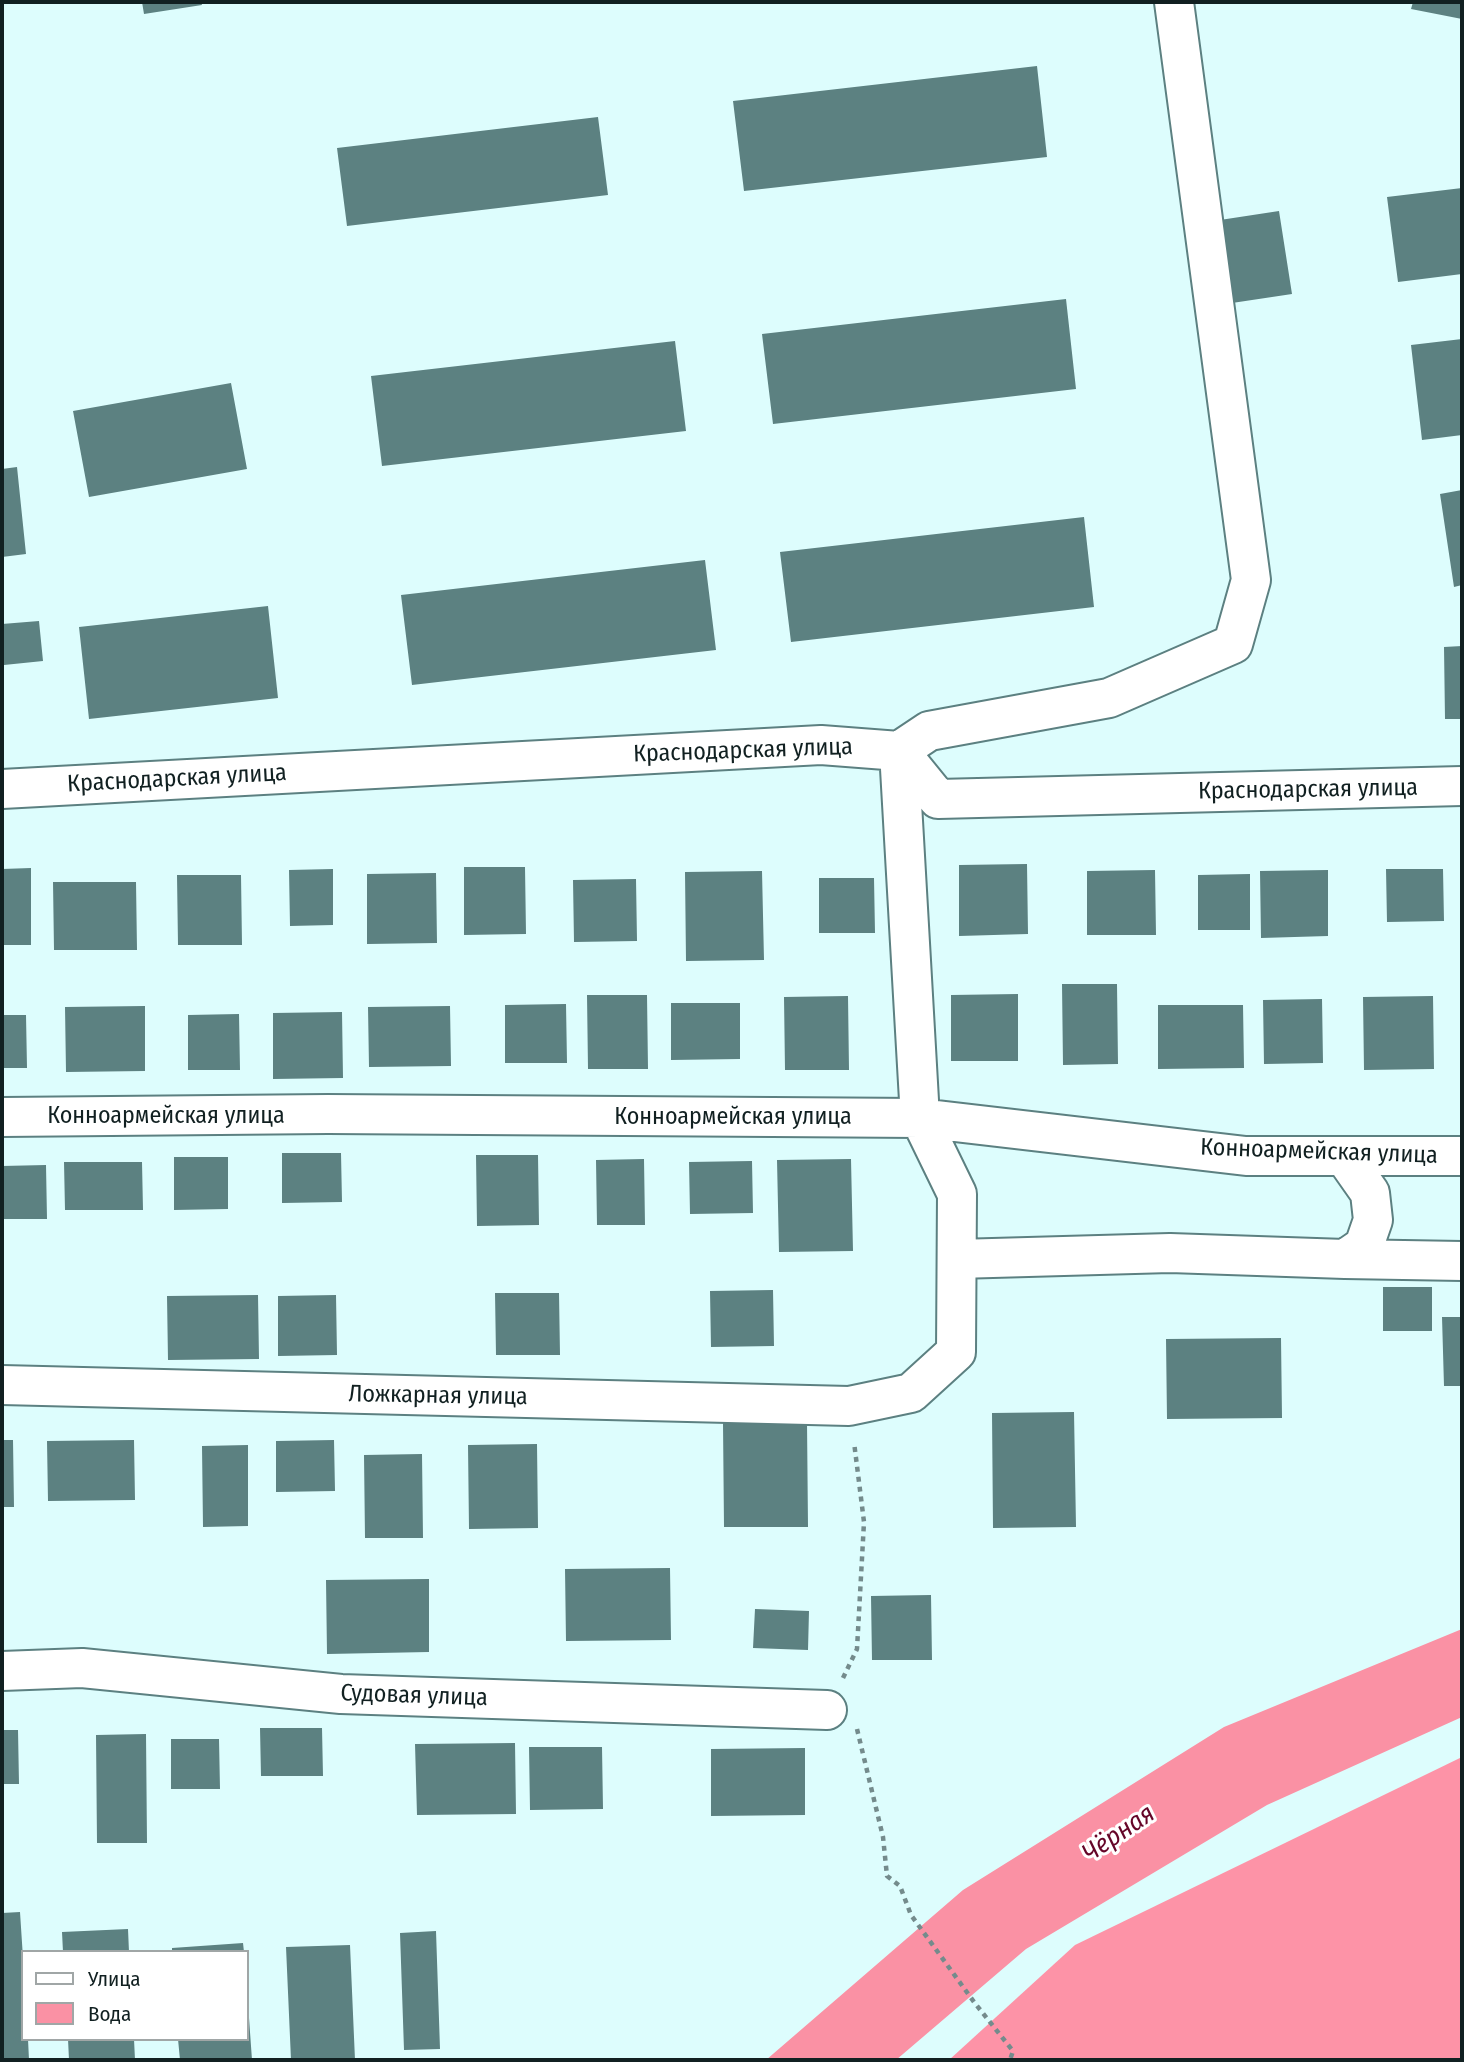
<!DOCTYPE html>
<meta charset="utf-8">
<style>
body{margin:0}
#map{position:relative;width:1464px;height:2062px;overflow:hidden;background:#ddfdfd;font-family:"Fira Sans Condensed",sans-serif}
canvas{display:block}
.frame{position:absolute;inset:0;border:4px solid #112021;pointer-events:none}
.legend{position:absolute;left:21px;top:1950px;width:228px;height:91px;box-sizing:border-box;background:#fff;border:2px solid #a0a6a6;margin:0;padding:9px 12px;list-style:none;font-size:21px;color:#112021}
.legend li{display:flex;align-items:center;gap:14px;height:35px}
.legend b{width:35px;border:2px solid #a0a6a6}
</style>
<div id="map">
<canvas width="1464" height="2062"></canvas>
<div class="frame"></div>
<ul class="legend">
<li><b style="height:9px;background:#fff"></b>Улица</li>
<li><b style="height:19px;background:#fa91a4"></b>Вода</li>
</ul>
</div>
<script>
const ctx = document.querySelector('canvas').getContext('2d');
ctx.lineJoin = 'round';
function fill(path, color) { ctx.fillStyle = color; ctx.fill(path, 'evenodd'); }
const toPath = rows => new Path2D(rows.map(r => 'M' + r).join(''));
function trace(path, color, width, dash) { ctx.strokeStyle = color; ctx.lineWidth = width; ctx.lineCap = dash ? 'butt' : 'round'; ctx.setLineDash(dash || []); ctx.stroke(path); }
function write(font, color, halo, rows, align = 'center') {
  ctx.font = font + ' "Fira Sans Condensed",sans-serif'; ctx.lineWidth = 6; ctx.setLineDash([]); ctx.textBaseline = 'middle'; ctx.strokeStyle = halo; ctx.fillStyle = color; for (const [text, x, y, turn = 0] of rows) {
    ctx.save(); ctx.translate(x, y); ctx.rotate((+turn || 0) * Math.PI / 180); ctx.textAlign = isNaN(turn) ? turn : align; if (halo) ctx.strokeText(text, 0, 0); ctx.fillText(text, 0, 0); ctx.restore();
  }
}
fill(toPath([
 [1462,1757,1462,2060,949,2060,1075,1945]
]), '#fd93a7');
fill(toPath([
 [1462,1629,1462,1717,1267,1805,1026,1949,896,2060,766,2060,963,1890,1224,1727]
]), '#fa91a4');
fill(toPath([
 [142,2,201,2,202,5,144,14],
 [1413,2,1462,2,1462,19,1411,9],
 [1037,66,1047,157,744,191,733,101],
 [598,117,608,195,347,226,337,148],
 [1462,188,1462,274,1398,282,1387,197],
 [1279,211,1292,294,1232,303,1220,220],
 [1066,299,1076,389,773,424,762,334],
 [1462,339,1462,435,1422,440,1411,345],
 [675,341,686,431,382,466,371,376],
 [231,383,247,469,89,497,73,411],
 [17,467,26,554,2,557,2,469],
 [1462,490,1462,585,1454,587,1440,494],
 [1084,517,1094,607,791,642,780,552],
 [705,560,716,650,412,685,401,595],
 [268,606,278,698,89,719,79,627],
 [39,621,43,661,4,665,2,624],
 [1462,646,1462,719,1445,719,1444,647],
 [1027,864,1028,934,959,936,959,865],
 [464,867,525,867,526,934,464,935],
 [31,868,31,945,2,945,2,869],
 [333,869,333,925,290,926,289,870],
 [1386,869,1443,869,1444,921,1387,922],
 [1155,870,1156,935,1087,935,1087,871],
 [1328,870,1328,936,1261,938,1260,871],
 [762,871,764,960,686,961,685,872],
 [436,873,437,943,367,944,367,874],
 [1250,874,1250,930,1198,930,1198,875],
 [177,875,241,875,242,945,178,945],
 [819,878,874,878,875,933,819,933],
 [636,879,637,941,574,942,573,880],
 [53,882,136,882,137,950,54,950],
 [1062,984,1117,984,1118,1064,1063,1065],
 [1018,994,1018,1061,951,1061,951,995],
 [587,995,647,995,648,1069,588,1069],
 [848,996,849,1070,785,1070,784,997],
 [1433,996,1434,1069,1364,1070,1363,997],
 [1322,999,1323,1063,1264,1064,1263,1000],
 [671,1003,740,1003,740,1059,671,1060],
 [566,1004,567,1063,505,1063,505,1005],
 [1158,1005,1243,1005,1244,1068,1158,1069],
 [145,1006,145,1071,66,1072,65,1007],
 [450,1006,451,1066,369,1067,368,1007],
 [342,1012,343,1078,273,1079,273,1013],
 [239,1014,240,1070,188,1070,188,1015],
 [2,1015,26,1015,27,1068,2,1068],
 [282,1153,341,1153,342,1202,282,1203],
 [476,1155,538,1155,539,1225,477,1226],
 [174,1157,228,1157,228,1209,174,1210],
 [644,1159,645,1225,597,1225,596,1160],
 [851,1159,853,1251,779,1252,777,1160],
 [752,1161,753,1213,690,1214,689,1162],
 [64,1162,142,1162,143,1210,65,1210],
 [46,1165,47,1219,2,1219,2,1166],
 [1383,1287,1432,1287,1432,1331,1383,1331],
 [773,1290,774,1346,711,1347,710,1291],
 [495,1293,559,1293,560,1355,496,1355],
 [258,1295,259,1359,168,1360,167,1296],
 [336,1295,337,1355,278,1356,278,1296],
 [1442,1317,1462,1317,1462,1386,1444,1386],
 [1281,1338,1282,1418,1167,1419,1166,1339],
 [1074,1412,1076,1527,993,1528,992,1413],
 [807,1422,808,1527,724,1527,723,1423],
 [2,1440,13,1440,14,1507,2,1507],
 [134,1440,135,1500,48,1501,47,1441],
 [334,1440,335,1491,276,1492,276,1441],
 [537,1444,538,1528,469,1529,468,1445],
 [248,1445,248,1526,203,1527,202,1446],
 [422,1454,423,1538,365,1538,364,1455],
 [670,1568,671,1640,566,1641,565,1569],
 [429,1579,429,1652,327,1654,326,1580],
 [931,1595,932,1660,872,1660,871,1596],
 [755,1609,809,1611,808,1650,753,1648],
 [260,1728,322,1728,323,1776,261,1776],
 [2,1730,18,1730,19,1784,2,1784],
 [146,1734,147,1843,97,1843,96,1735],
 [171,1739,219,1739,220,1789,171,1789],
 [515,1743,516,1814,417,1815,415,1744],
 [529,1747,602,1747,603,1809,530,1810],
 [805,1748,805,1815,711,1816,711,1749],
 [20,1912,23,1958,23,2039,28,2039,29,2060,2,2060,2,1913],
 [128,1929,129,1952,63,1952,62,1932],
 [436,1931,440,2049,404,2050,400,1933],
 [243,1943,244,1952,172,1952,172,1948],
 [350,1945,355,2060,291,2060,286,1947],
 [247,2018,249,2018,252,2060,180,2060,178,2039,247,2039],
 [68,2039,134,2039,135,2060,69,2060]
]), '#5c8181');
const minor = toPath([
 [2,789,821,745,899,751,938,799,1462,786],
 [2,1117,328,1114,920,1118,1246,1156,1462,1156],
 [957,1259,1170,1253,1345,1259,1364,1246,1373,1220,1370,1193,1344,1156],
 [1345,1259,1462,1261],
 [2,1385,849,1406,911,1393,956,1352,957,1194,920,1118,899,751,929,731,1109,698,1233,644,1251,580,1174,2],
 [2,1671,82,1668,341,1694,827,1710]
]);
trace(minor, '#5c8081', 42);
trace(toPath([
 [843,1678,857,1649,864,1522,854,1442],
 [857,1729,883,1837,887,1876,900,1886,911,1915,974,2002,1013,2051,1010,2060]
]), '#748b8c', 4.5, [5, 5]);
trace(minor, '#fff', 38);
write('24px', '#112021', '#fff', [
 ["Краснодарская улица",743,751,-2],
 ["Краснодарская улица",177,779,-3],
 ["Краснодарская улица",1308,790,-1],
 ["Конноармейская улица",166,1116],
 ["Конноармейская улица",733,1117],
 ["Конноармейская улица",1319,1152,2],
 ["Ложкарная улица",438,1396,1],
 ["Судовая улица",414,1696,2]
]);
write('italic 26px', '#650528', '#fff', [
 ["Чёрная",1119,1834,-34]
]);
</script>
